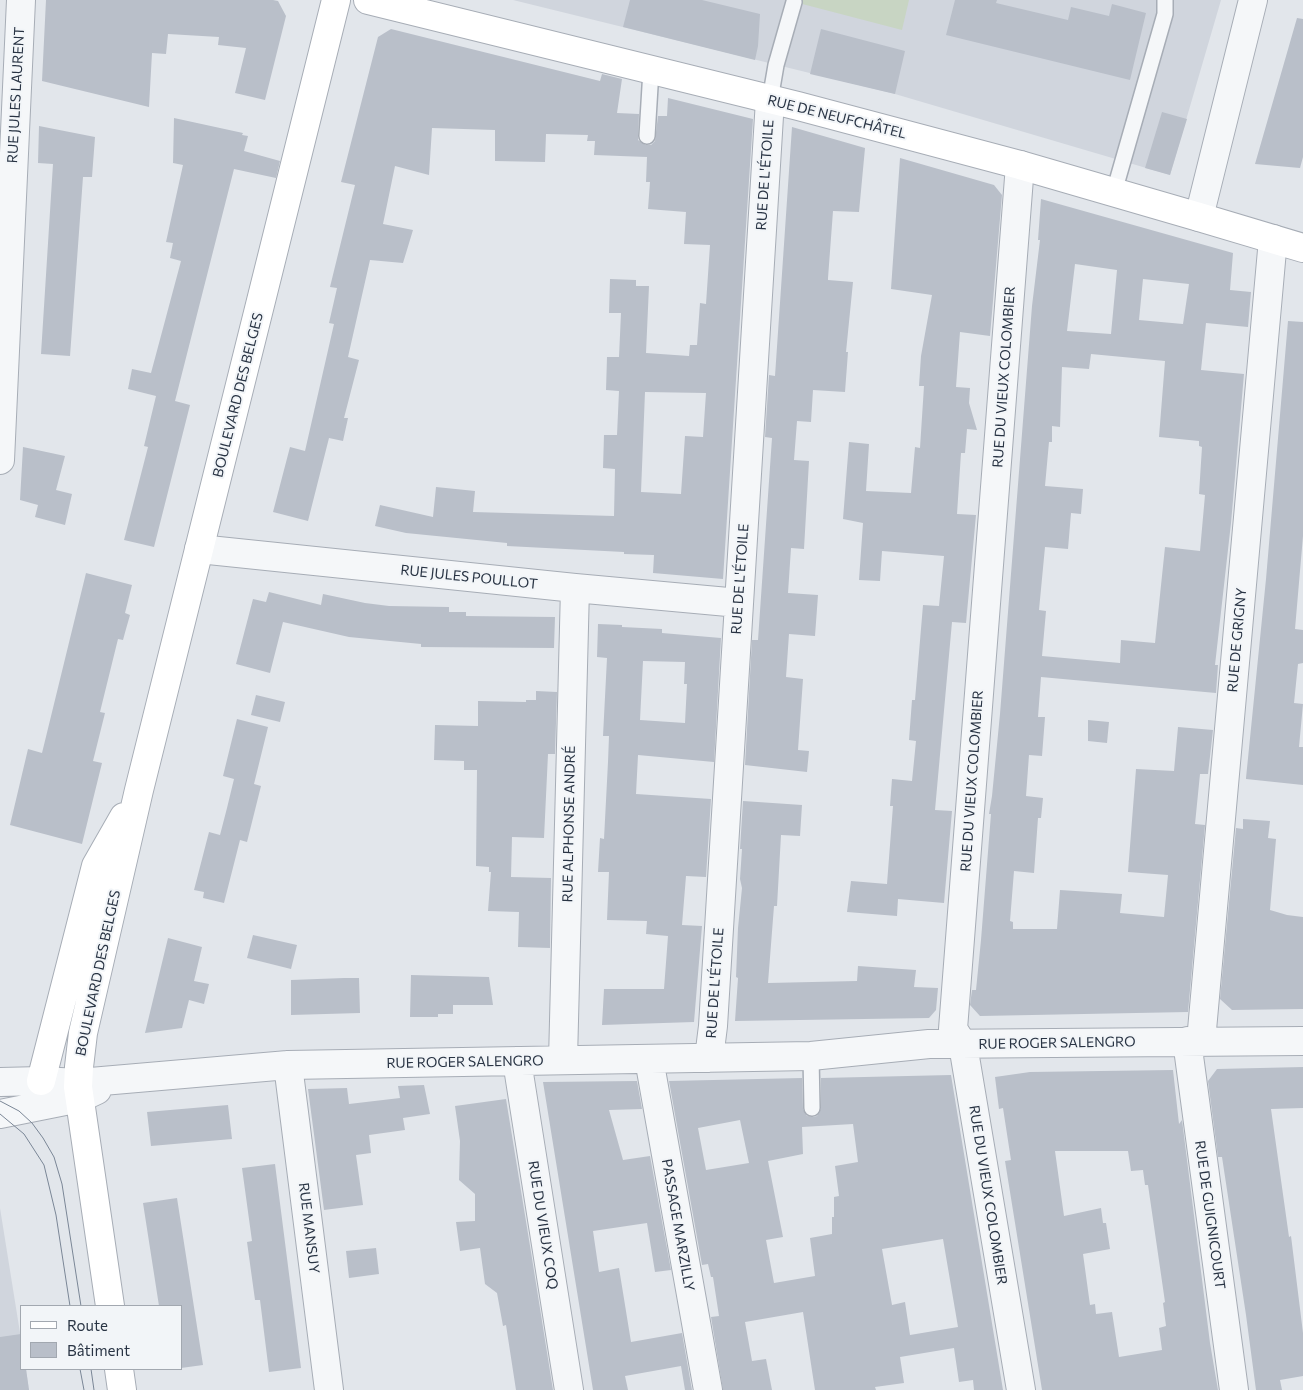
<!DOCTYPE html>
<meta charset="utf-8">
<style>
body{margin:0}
#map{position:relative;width:1303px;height:1390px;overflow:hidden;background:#e2e6eb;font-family:Commissioner,sans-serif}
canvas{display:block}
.legend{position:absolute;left:20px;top:1305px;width:162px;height:65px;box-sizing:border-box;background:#f2f5f8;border:1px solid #a2a8b0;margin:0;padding:6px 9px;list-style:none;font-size:15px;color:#293444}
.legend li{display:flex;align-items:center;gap:10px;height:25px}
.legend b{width:25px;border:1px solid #a2a8b0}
</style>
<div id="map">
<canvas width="1303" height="1390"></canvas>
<ul class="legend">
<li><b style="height:6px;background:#fff"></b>Route</li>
<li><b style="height:14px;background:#b9bfc9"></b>Bâtiment</li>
</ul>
</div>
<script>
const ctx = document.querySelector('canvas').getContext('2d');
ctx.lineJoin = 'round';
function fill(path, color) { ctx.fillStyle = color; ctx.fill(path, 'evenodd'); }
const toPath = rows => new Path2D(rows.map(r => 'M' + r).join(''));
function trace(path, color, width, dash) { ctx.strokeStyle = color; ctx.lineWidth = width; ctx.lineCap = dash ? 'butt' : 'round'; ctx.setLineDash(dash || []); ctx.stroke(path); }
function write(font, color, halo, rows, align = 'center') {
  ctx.font = font + ' Commissioner,sans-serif'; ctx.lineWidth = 4; ctx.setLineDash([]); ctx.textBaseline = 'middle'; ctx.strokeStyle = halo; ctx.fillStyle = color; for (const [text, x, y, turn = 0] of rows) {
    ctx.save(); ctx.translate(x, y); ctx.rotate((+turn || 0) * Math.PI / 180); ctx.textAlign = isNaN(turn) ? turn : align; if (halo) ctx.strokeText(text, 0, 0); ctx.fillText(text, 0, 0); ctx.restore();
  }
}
fill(toPath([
 [513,0,1221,0,1170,175,895,94],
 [0,1208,21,1339,21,1369,26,1369,29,1390,0,1390]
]), '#d0d5dd');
fill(toPath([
 [787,0,909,0,902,30]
]), '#c8d5c3');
fill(toPath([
 [46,0,273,0,278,1,286,16,265,100,235,93,246,48,218,45,219,37,168,34,166,54,152,53,149,107,42,81],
 [630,0,702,0,760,14,758,46,755,60,623,27],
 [955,0,997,0,996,3,1068,20,1071,7,1109,16,1112,4,1146,13,1130,80,946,35],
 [1297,18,1303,19,1303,157,1300,168,1255,164],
 [391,29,600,81,602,74,622,79,617,113,639,114,638,140,646,145,651,145,655,141,658,116,667,116,668,98,753,119,723,579,653,573,654,555,624,554,624,552,507,546,507,543,406,533,375,526,380,505,433,517,436,487,475,491,473,512,614,516,615,469,603,468,604,435,617,435,619,391,606,390,607,357,619,357,621,313,609,313,610,279,636,280,636,286,649,286,646,353,689,356,690,345,697,345,700,303,706,304,710,245,684,244,686,212,648,209,650,182,646,182,647,157,594,155,595,141,587,141,588,135,546,134,545,162,495,161,495,130,432,128,429,175,395,166,383,224,413,230,403,263,370,260,348,357,359,360,344,418,348,418,343,441,329,438,308,521,273,512,290,447,305,451,334,324,329,323,337,288,330,287,355,185,341,182,378,37],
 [645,392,706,393,703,437,685,436,681,494,641,492],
 [821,29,905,51,895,94,810,74],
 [1162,112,1187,119,1170,175,1145,168],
 [174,118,243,133,242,135,248,136,244,151,280,161,276,178,234,169,175,401,190,405,154,547,124,540,148,447,144,446,156,396,128,389,132,369,151,373,181,261,170,258,173,243,166,242,183,165,173,163],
 [39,126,95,137,92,177,83,177,70,356,41,354,53,164,38,163],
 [792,127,865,148,859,212,833,211,828,278,828,280,853,282,846,352,848,352,845,392,813,390,811,422,797,421,794,460,809,461,804,549,791,548,788,593,818,595,815,636,789,634,786,677,803,679,798,750,809,751,807,772,745,765,752,640,758,640,772,438,765,437,769,375,775,376],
 [900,158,994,185,1002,195,990,336,960,332,956,387,970,388,969,403,977,430,967,429,965,453,961,453,957,514,976,515,966,623,952,622,935,810,952,811,944,903,898,899,897,916,847,912,851,881,887,884,893,806,890,806,892,779,912,781,916,741,909,740,912,700,915,700,923,605,939,606,944,556,882,551,880,581,859,580,863,523,843,519,849,442,869,444,866,491,911,493,915,447,920,448,924,386,919,386,921,356,932,295,891,289],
 [1041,199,1233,253,1230,290,1251,292,1248,327,1206,323,1201,370,1244,374,1231,523,1215,665,1218,665,1216,693,1041,677,1038,717,1045,717,1042,756,1029,755,1026,796,1043,798,1041,818,1038,818,1034,873,1014,871,1010,921,1013,922,1013,929,1057,929,1060,890,1122,894,1120,913,1164,917,1168,875,1128,872,1136,769,1174,771,1178,727,1213,730,1208,774,1200,774,1195,824,1205,825,1188,1012,980,1016,970,1005,972,990,976,990,981,940,991,814,989,814,992,796,1000,714,1032,306,1040,240,1038,240],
 [1075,264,1117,270,1111,334,1067,331],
 [1143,279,1189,284,1183,324,1139,320],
 [1091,354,1165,361,1159,437,1199,441,1199,446,1202,447,1199,494,1205,495,1200,551,1165,547,1155,643,1121,640,1120,663,1042,656,1046,611,1039,610,1045,547,1068,549,1071,513,1081,514,1083,489,1045,486,1049,442,1052,442,1052,426,1060,427,1062,367,1089,369],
 [1288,321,1303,322,1303,536,1295,629,1303,630,1303,663,1298,664,1294,703,1303,704,1299,747,1303,747,1303,785,1246,779,1246,778,1266,579],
 [23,447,65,456,56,490,72,494,65,525,35,517,38,505,20,500],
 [86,573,132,585,125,613,130,615,126,629,123,640,118,639,100,712,105,713,93,761,102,763,82,844,10,825,28,749,42,753],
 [269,592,321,605,323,594,365,603,389,606,449,607,449,612,466,612,466,616,555,617,554,648,421,647,421,644,349,637,283,622,270,673,236,664,253,599,266,602],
 [598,624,622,625,622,627,662,629,662,633,721,638,714,762,638,755,636,794,711,799,706,877,686,876,682,925,702,926,694,1022,602,1025,604,989,664,989,668,936,646,934,647,921,607,920,609,872,598,872,600,838,604,839,608,762,609,736,603,736,607,658,597,657],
 [643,661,685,662,684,684,687,684,685,723,640,720],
 [536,691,557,692,555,754,548,754,544,838,512,837,511,877,551,878,550,948,518,947,519,912,488,911,491,872,489,872,489,867,476,866,477,770,464,770,464,761,434,760,435,725,478,726,478,701,526,702,526,700,536,700],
 [256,695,285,702,280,722,251,715],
 [237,719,268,727,254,784,261,786,247,842,240,840,224,903,203,898,204,892,194,890,209,832,220,835,227,808,234,779,223,776],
 [1088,720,1109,722,1107,743,1088,741],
 [743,801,802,805,800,836,781,835,777,906,774,906,768,983,857,981,858,966,916,970,914,987,938,988,936,1010,929,1018,735,1021,738,978,736,977,738,928,742,888,740,879,742,849,740,849],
 [1243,819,1270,821,1268,838,1276,839,1270,910,1287,915,1303,917,1303,1009,1232,1010,1220,999,1236,828,1243,829],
 [253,935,297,945,291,969,247,958],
 [168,938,202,947,194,981,209,984,204,1004,189,1000,182,1028,145,1033],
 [411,975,489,977,493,1005,453,1005,453,1014,438,1014,438,1017,410,1017],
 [344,978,359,978,360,1013,291,1015,291,980],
 [1303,1067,1303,1108,1271,1109,1289,1237,1291,1236,1303,1333,1303,1376,1280,1380,1282,1390,1256,1390,1246,1315,1222,1157,1218,1157,1208,1081,1217,1069],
 [1173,1070,1179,1124,1182,1120,1210,1343,1218,1390,1042,1390,1005,1161,1011,1160,1003,1108,999,1109,995,1077,1030,1072],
 [1055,1151,1128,1151,1131,1171,1143,1170,1145,1185,1148,1185,1165,1302,1163,1303,1166,1326,1159,1328,1162,1350,1119,1357,1112,1312,1096,1314,1095,1304,1090,1305,1083,1254,1110,1249,1106,1223,1103,1223,1101,1208,1064,1216],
 [951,1075,1003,1390,974,1390,973,1380,959,1382,954,1348,900,1357,904,1383,875,1387,876,1390,815,1390,803,1312,745,1322,752,1361,766,1359,772,1390,723,1390,711,1317,719,1316,713,1277,711,1277,708,1264,702,1265,669,1081,802,1078,803,1109,807,1116,813,1117,817,1116,821,1108,821,1078],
 [740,1120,749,1163,706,1170,698,1128],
 [853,1124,858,1162,835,1166,839,1196,834,1197,834,1217,832,1217,832,1234,810,1238,815,1276,774,1283,766,1240,783,1237,768,1161,803,1154,802,1127],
 [943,1239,958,1327,910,1335,905,1302,892,1305,882,1249],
 [637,1081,642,1109,609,1110,623,1160,650,1156,671,1270,655,1272,647,1223,593,1231,599,1272,619,1268,631,1342,682,1333,692,1390,685,1390,681,1366,625,1376,628,1390,593,1390,543,1082],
 [424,1085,430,1114,403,1118,405,1130,369,1135,371,1153,356,1155,363,1205,324,1210,308,1089,347,1088,349,1104,400,1098,398,1086],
 [506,1099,531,1252,553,1390,516,1390,506,1325,503,1326,497,1293,485,1284,480,1248,460,1251,456,1222,475,1221,475,1194,459,1180,460,1141,455,1106],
 [228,1105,232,1139,151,1146,147,1112],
 [275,1164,301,1368,269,1372,260,1300,255,1300,247,1242,252,1241,242,1168],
 [177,1198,203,1365,181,1368,181,1306,159,1306,143,1203],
 [376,1248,379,1274,349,1278,346,1251],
 [21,1334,21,1369,26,1369,29,1390,0,1390,0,1337]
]), '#b9bfc9');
const service = toPath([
 [770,100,776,65,794,2],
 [647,136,651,70],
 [1114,192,1165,14,1165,0],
 [811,1056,812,1108]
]);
const minor = toPath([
 [1020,165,953,1029,963,1045,1021,1390],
 [1199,217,1253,0],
 [0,460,21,0],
 [199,549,575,588,739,603],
 [1187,1041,1234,1390],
 [1201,1041,1273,239],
 [709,1058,713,1026,770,100],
 [649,1059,708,1390],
 [563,1060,575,588],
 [517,1061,569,1390],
 [288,1065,329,1390],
 [0,1082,41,1081,79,1083,288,1065,811,1056,929,1044,1303,1041],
 [0,1114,80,1098,97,1090]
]);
const secondary = toPath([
 [368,0,798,106,1020,165,1199,217,1303,248],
 [41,1081,96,866,124,817],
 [110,1306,78,1087,79,1067,83,1033,139,790,336,0],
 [119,1369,122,1390]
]);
trace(service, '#a7adb6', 18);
trace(minor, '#a7adb6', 30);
trace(secondary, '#a7adb6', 30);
trace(service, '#f5f7f9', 15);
trace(minor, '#f5f7f9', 28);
trace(secondary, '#fff', 28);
trace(toPath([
 [0,1101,19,1111,32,1123,43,1138,54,1157,62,1184,81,1306],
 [0,1114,24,1134,44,1165,56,1215,70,1306],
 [80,1369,84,1390],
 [91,1369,94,1390]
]), '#7a8696', 1);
write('14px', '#293444', '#f2f5f8', [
 ["RUE JULES LAURENT",16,95,-87],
 ["RUE DE NEUFCHÂTEL",837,117,14],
 ["RUE DE L'ÉTOILE",765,175,-86],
 ["RUE DU VIEUX COLOMBIER",1004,377,-86],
 ["BOULEVARD DES BELGES",238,395,-76],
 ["RUE JULES POULLOT",469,577,6],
 ["RUE DE L'ÉTOILE",740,579,-86],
 ["RUE DE GRIGNY",1237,640,-85],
 ["RUE DU VIEUX COLOMBIER",972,781,-86],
 ["RUE ALPHONSE ANDRÉ",569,824,-89],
 ["BOULEVARD DES BELGES",98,973,-78],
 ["RUE DE L'ÉTOILE",715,983,-86],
 ["RUE ROGER SALENGRO",1057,1043,-1],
 ["RUE ROGER SALENGRO",465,1062,-1],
 ["RUE DU VIEUX COLOMBIER",988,1195,81],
 ["RUE DE GUIGNICOURT",1210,1215,82],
 ["RUE DU VIEUX COQ",543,1225,81],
 ["PASSAGE MARZILLY",678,1225,80],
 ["RUE MANSUY",309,1228,83]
]);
</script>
